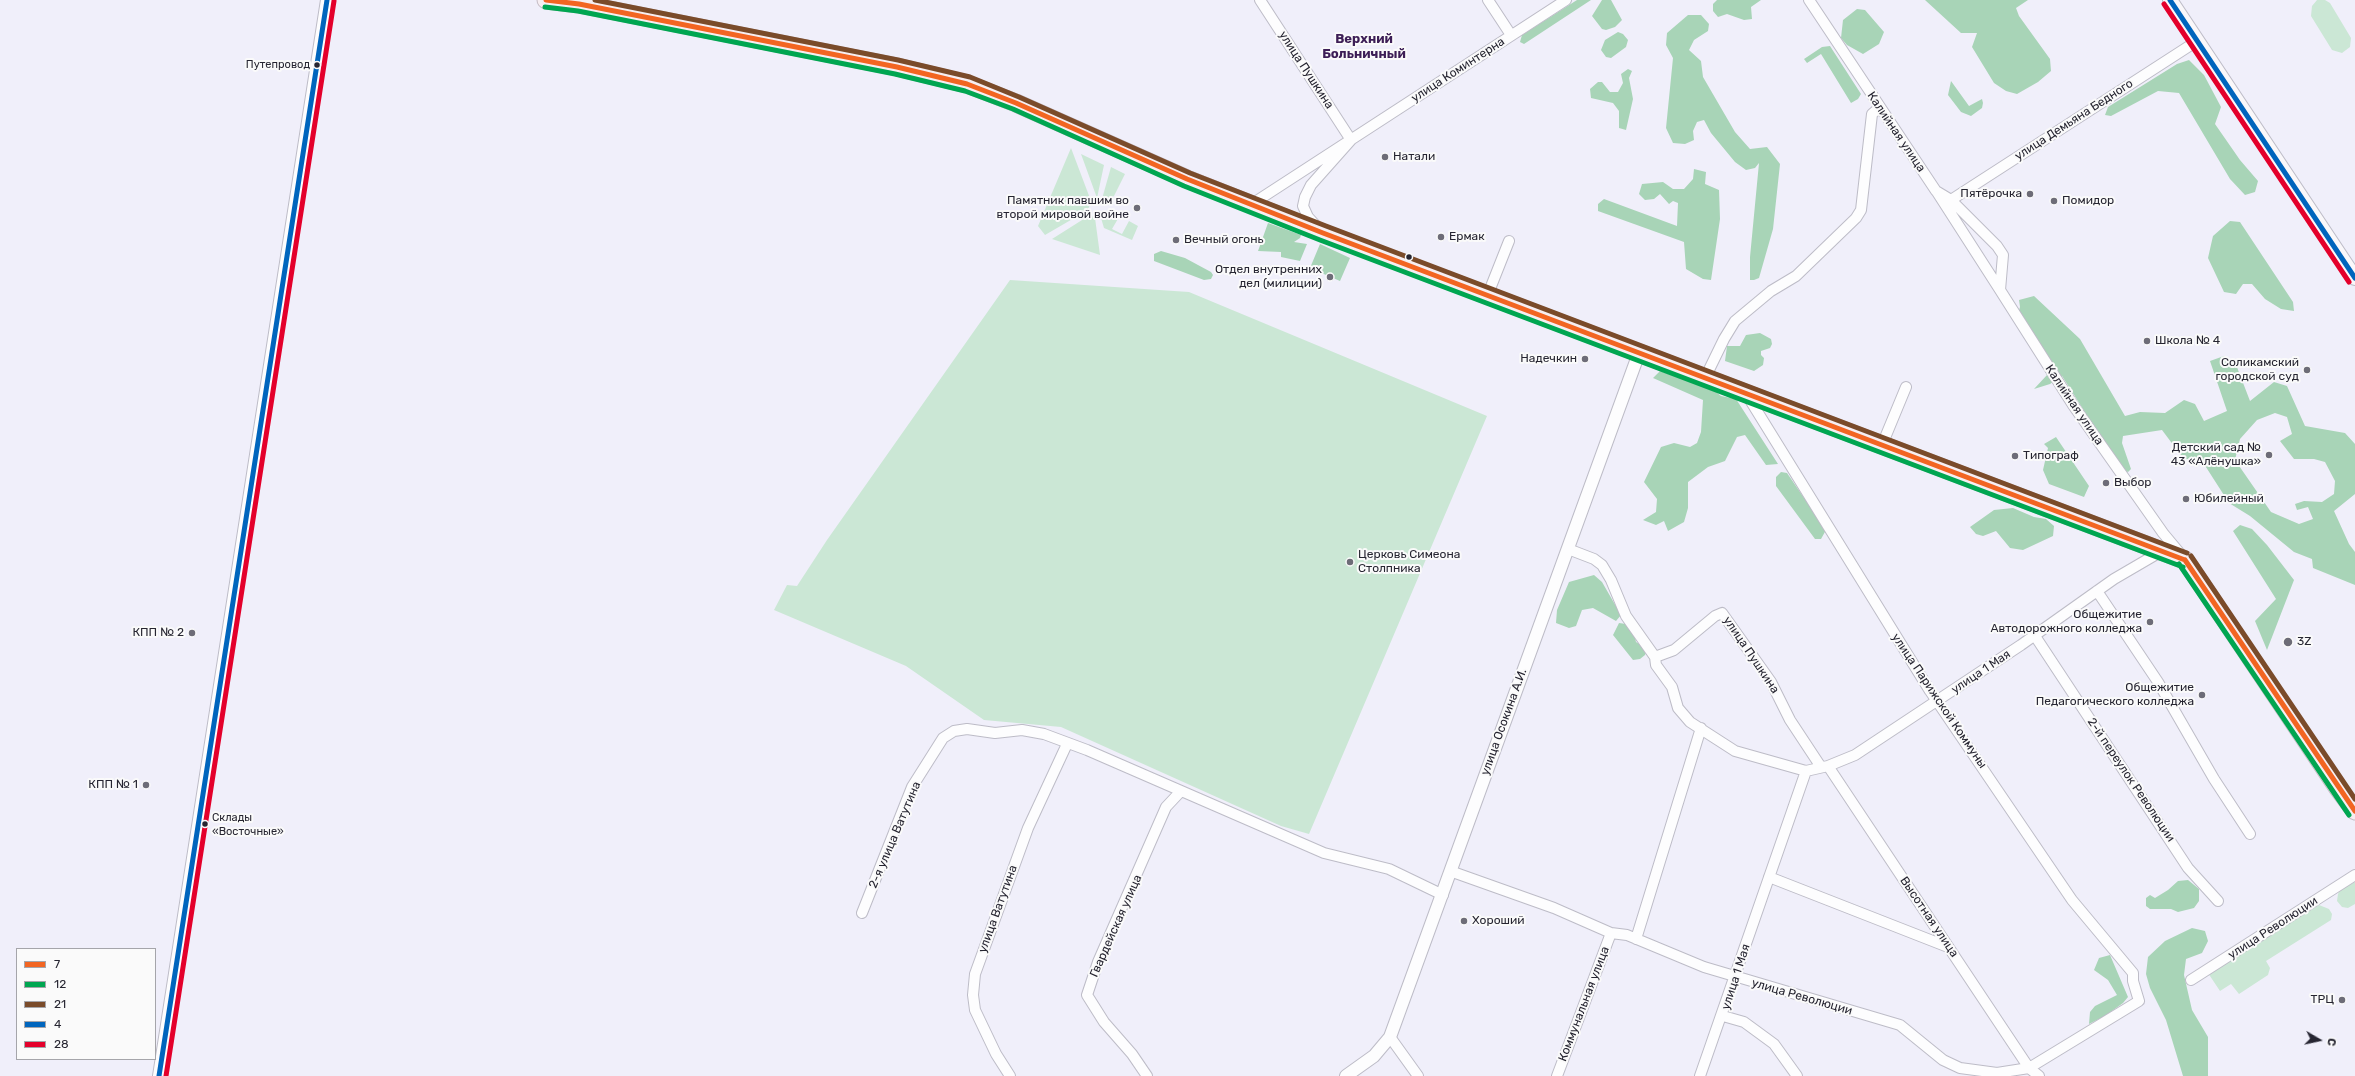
<!DOCTYPE html>
<meta charset="utf-8">
<style>
body{margin:0}
#map{position:relative;width:2355px;height:1076px;overflow:hidden;background:#f0effa;font-family:Rubik,sans-serif}
canvas{display:block}
.legend{position:absolute;left:16px;top:948px;width:140px;height:112px;box-sizing:border-box;background:#fafafa;border:1px solid #a5a5aa;margin:0;padding:5px 7px;list-style:none;font-size:12px;color:#262531}
.legend li{display:flex;align-items:center;gap:8px;height:20px}
.legend b{width:20px;border:1px solid #a5a5aa}
.north{position:absolute;left:2299px;top:1020px;width:40px;height:40px;-webkit-text-stroke:3px #fafafa;paint-order:stroke;rotate:99deg;font-size:11px;font-weight:700;line-height:16px;text-align:center;color:#262531}
.north::after{content:'';display:block;margin:auto;width:14px;height:18px;background:#262531;clip-path:polygon(50% 0,100% 100%,50% 72%,0 100%)}
</style>
<div id="map">
<canvas width="2355" height="1076"></canvas>
<ul class="legend">
<li><b style="height:5px;background:#f26522"></b>7</li>
<li><b style="height:5px;background:#00a651"></b>12</li>
<li><b style="height:5px;background:#7a4b2a"></b>21</li>
<li><b style="height:5px;background:#0065bd"></b>4</li>
<li><b style="height:5px;background:#e4002b"></b>28</li>
</ul>
<div class="north">С</div>
</div>
<script>
const ctx = document.querySelector('canvas').getContext('2d');
ctx.lineJoin = 'round';
function fill(path, color) { ctx.fillStyle = color; ctx.fill(path, 'evenodd'); }
const toPath = rows => new Path2D(rows.map(r => 'M' + r).join(''));
function trace(path, color, width, dash) { ctx.strokeStyle = color; ctx.lineWidth = width; ctx.lineCap = dash ? 'butt' : 'round'; ctx.setLineDash(dash || []); ctx.stroke(path); }
function write(font, color, halo, rows, align = 'center') {
  ctx.font = font + ' Rubik,sans-serif'; ctx.lineWidth = 4; ctx.setLineDash([]); ctx.textBaseline = 'middle'; ctx.strokeStyle = halo; ctx.fillStyle = color; for (const [text, x, y, turn = 0] of rows) {
    ctx.save(); ctx.translate(x, y); ctx.rotate((+turn || 0) * Math.PI / 180); ctx.textAlign = isNaN(turn) ? turn : align; if (halo) ctx.strokeText(text, 0, 0); ctx.fillText(text, 0, 0); ctx.restore();
  }
}
fill(toPath([
 [2317,0,2325,0,2330,3,2351,38,2350,47,2342,53,2332,50,2311,16,2312,6],
 [1071,148,1091,201,1088,210,1045,235,1038,226],
 [1081,154,1104,165,1097,198],
 [1111,167,1125,174,1114,196,1104,201,1102,199],
 [1090,215,1095,218,1100,255,1052,239],
 [1105,215,1119,217,1112,229,1122,234,1129,221,1138,226,1132,240,1104,228,1101,218],
 [1010,280,1189,292,1487,416,1309,834,1281,826,1061,727,984,720,906,666,774,610,787,585,797,586,827,540],
 [2355,882,2355,904,2348,908,2342,907,2337,901,2338,894,2340,890],
 [2319,905,2329,909,2332,914,2331,920,2266,961,2270,968,2268,975,2239,994,2231,984,2220,991,2208,973]
]), '#cbe7d5');
fill(toPath([
 [1577,0,1591,0,1524,44,1520,42,1522,35],
 [1602,0,1611,0,1622,20,1615,27,1606,30,1602,29,1592,16],
 [1717,0,1761,0,1751,7,1752,19,1744,20,1727,14,1718,17,1713,11,1713,4],
 [1925,0,2028,0,2016,8,2019,16,2050,59,2051,71,2038,82,2017,94,2006,91,1994,83,1972,47,1977,33,1961,33],
 [1857,9,1865,10,1884,32,1879,44,1863,54,1847,45,1841,38,1843,20],
 [1688,15,1701,15,1709,24,1708,31,1694,40,1689,50,1701,61,1703,77,1735,132,1750,149,1767,147,1780,164,1773,229,1759,278,1754,280,1750,280,1750,257,1759,163,1755,168,1746,170,1735,162,1711,133,1704,120,1697,122,1693,131,1694,140,1685,144,1673,143,1666,128,1673,58,1666,45,1667,33],
 [1618,32,1623,34,1628,40,1626,47,1611,58,1606,57,1601,50,1605,40],
 [1830,46,1861,94,1858,99,1851,103,1821,54,1807,63,1804,59,1822,47],
 [2189,60,2204,75,2221,107,2215,124,2240,160,2258,181,2255,192,2245,195,2230,179,2179,93,2158,91,2111,116,2105,115,2108,107,2177,64],
 [1628,69,1632,71,1629,78,1633,99,1626,130,1619,128,1619,111,1613,103,1591,98,1590,89,1598,82,1602,82,1610,92,1618,92,1623,83,1621,74],
 [1951,81,1969,106,1982,99,1983,103,1982,108,1971,116,1961,112,1948,95],
 [1694,169,1706,172,1705,184,1719,190,1720,219,1711,280,1703,279,1686,269,1684,242,1598,211,1598,204,1604,199,1677,226,1678,203,1673,201,1669,204,1660,194,1654,199,1645,200,1639,194,1642,184,1663,182,1673,189,1684,189,1693,179],
 [2230,221,2240,222,2293,302,2294,311,2281,309,2265,299,2252,284,2243,284,2236,294,2224,292,2208,258,2213,236],
 [1268,223,1301,235,1300,238,1294,242,1307,244,1300,261,1281,257,1281,252,1258,251],
 [1320,244,1350,258,1340,281,1310,268],
 [1161,251,1185,258,1211,272,1213,275,1211,279,1204,280,1154,261,1154,254],
 [2034,296,2080,339,2125,416,2140,412,2165,413,2184,400,2195,404,2204,421,2227,411,2210,361,2224,356,2235,362,2250,401,2274,382,2287,386,2305,426,2345,433,2355,444,2355,494,2334,511,2349,544,2355,552,2355,585,2313,568,2312,559,2294,552,2250,516,2229,503,2204,464,2183,458,2162,430,2123,436,2122,443,2131,469,2128,472,2121,469,2062,376,2050,384,2034,389,2047,375,2016,321,2020,307,2019,300],
 [2275,413,2287,417,2292,434,2280,441,2294,459,2314,459,2325,462,2335,481,2334,494,2322,502,2304,501,2295,504,2297,510,2308,507,2313,519,2299,524,2271,512,2235,460,2240,439,2257,420],
 [1760,333,1771,339,1772,344,1770,348,1761,351,1761,355,1764,358,1763,365,1754,371,1725,361,1727,346,1740,346,1746,335],
 [1660,371,1715,391,1721,396,1736,399,1778,464,1766,465,1745,435,1737,437,1725,461,1708,467,1688,482,1688,508,1684,522,1668,531,1664,521,1656,525,1643,520,1656,512,1657,499,1644,482,1661,447,1674,443,1690,447,1697,443,1701,432,1703,400,1653,378],
 [2056,437,2089,486,2084,497,2049,484,2043,470,2048,448,2044,444],
 [1781,472,1787,473,1826,530,1821,539,1815,539,1776,486,1776,477],
 [2013,508,2034,517,2046,519,2054,526,2053,536,2023,550,2010,548,1996,531,1983,536,1976,534,1970,527,1994,510],
 [2240,525,2252,529,2267,545,2294,580,2267,650,2255,621,2276,599,2233,531],
 [1594,575,1602,582,1621,615,1616,621,1593,608,1582,610,1576,626,1569,628,1556,623,1557,610,1569,582],
 [1619,623,1626,624,1634,633,1636,642,1647,649,1645,655,1640,659,1633,660,1613,635],
 [2188,880,2199,889,2199,901,2194,908,2178,912,2171,909,2150,909,2146,906,2146,898,2150,895,2155,898,2168,890,2178,881],
 [2192,928,2205,931,2208,941,2202,953,2186,959,2184,975,2192,1010,2208,1037,2208,1076,2183,1076,2166,1020,2150,988,2146,974,2148,957,2165,941],
 [2110,955,2128,997,2123,1003,2105,1016,2089,1024,2090,1012,2095,1006,2117,995,2108,980,2094,970,2099,958]
]), '#a8d4b7');
const minor = toPath([
 [1260,0,1351,140,1311,185,1305,197,1303,206,1308,217,1319,229],
 [1488,0,1511,35],
 [1809,0,1936,191,1951,200,1997,246,2003,255,2000,290,2073,405,2163,533,2183,557],
 [1937,192,2000,290],
 [1951,200,2197,41],
 [1252,204,1566,0],
 [1488,294,1509,241],
 [1705,378,1724,339,1735,321,1771,291,1796,276,1856,218,1861,210,1872,114,1880,107],
 [1882,445,1906,387],
 [1568,549,1594,559,1602,565,1611,580,1626,616,1655,657,1674,650,1715,616,1722,613,1771,682,1790,720,1821,767],
 [2097,591,2158,682,2214,779,2250,834],
 [2035,636,2188,868,2218,901],
 [1655,657,1656,665,1672,687,1678,708,1690,722,1735,751,1806,771],
 [1828,766,2029,1068,2039,1076],
 [1806,771,1828,766,1855,755,2021,645,2114,579,2162,551],
 [1450,871,1554,908,1611,933,1627,935,1704,967,1900,1025,1943,1060,1960,1068,1997,1073,2029,1068,2139,1001,2133,981,2133,973,2072,900,1930,691,1747,395],
 [1769,877,1948,947],
 [862,913,912,787,943,738,954,731,967,729,995,733,1022,730,1044,734,1087,750,1324,853,1389,869,1443,895],
 [1636,939,1701,728],
 [2191,980,2355,875],
 [1723,1016,1744,1022,1774,1044,1797,1076],
 [1390,1037,1418,1076],
 [1010,1076,996,1054,975,1010,973,995,975,974,1028,828,1067,744],
 [1147,1076,1132,1054,1104,1022,1087,995,1098,962,1166,807,1181,791],
 [1557,1076,1611,933],
 [1700,1076,1806,771]
]);
const tertiary = toPath([
 [159,1076,327,0],
 [1346,1076,1374,1056,1390,1037,1639,353]
]);
const secondary = toPath([
 [2170,0,2355,278]
]);
const trunk = toPath([
 [546,0,579,4,897,67,967,84,1016,103,1187,179,1323,233,2185,560,2337,787,2355,811]
]);
trace(minor, '#bdbcc7', 12);
trace(tertiary, '#bdbcc7', 14);
trace(secondary, '#bdbcc7', 16);
trace(trunk, '#c5bcc4', 19);
trace(minor, '#fdfdfe', 10);
trace(tertiary, '#fdfdfe', 12);
trace(secondary, '#faf8fa', 14);
trace(trunk, '#f6eef2', 17);
trace(toPath([
 [546,0,579,4,897,67,967,84,1016,103,1187,179,1323,233,2185,560],
 [2185,560,2355,811]
]), '#f26522', 5);
trace(toPath([
 [545,7,578,11,895,74,965,91,1013,109,1184,186,1320,240,2183,567],
 [2179,564,2349,815]
]), '#00a651', 5);
trace(toPath([
 [595,0,898,60,970,77,1019,97,1190,173,1326,226,2187,553],
 [2191,556,2355,799]
]), '#7a4b2a', 5);
trace(toPath([
 [2170,0,2355,278],
 [159,1076,327,0]
]), '#0065bd', 5);
trace(toPath([
 [2164,4,2349,282],
 [166,1076,334,1]
]), '#e4002b', 5);
for (const [x, y, r, color] of [
 [317,65,3.5,"#262531"],
 [1385,157,4,"#6d6c77"],
 [2030,194,4,"#6d6c77"],
 [2054,201,4,"#6d6c77"],
 [1137,208,4,"#6d6c77"],
 [1441,237,4,"#6d6c77"],
 [1176,240,4,"#6d6c77"],
 [1409,257,3.5,"#262531"],
 [1330,277,4,"#6d6c77"],
 [2147,341,4,"#6d6c77"],
 [1585,359,4,"#6d6c77"],
 [2307,370,4,"#6d6c77"],
 [2269,455,4,"#6d6c77"],
 [2015,456,4,"#6d6c77"],
 [2106,483,4,"#6d6c77"],
 [2186,499,4,"#6d6c77"],
 [1350,562,4,"#6d6c77"],
 [2150,622,4,"#6d6c77"],
 [192,633,4,"#6d6c77"],
 [2288,642,5,"#6d6c77"],
 [2202,695,4,"#6d6c77"],
 [146,785,4,"#6d6c77"],
 [205,824,3.5,"#262531"],
 [1464,921,4,"#6d6c77"],
 [2342,1000,4,"#6d6c77"]
]) { const dot = new Path2D(); dot.arc(x, y, r, 0, 2 * Math.PI); ctx.fillStyle = color; ctx.fill(dot); trace(dot, '#fafafa', 1.5); }
write('11px', '#262531', '#fafafa', [
 ["Путепровод",310,65],
 ["Склады",212,818,"left"],
 ["«Восточные»",212,832,"left"]
], 'right');
write('12px', '#262531', '#fafafa', [
 ["улица Пушкина",1306,70,57],
 ["улица Коминтерна",1458,70,-33],
 ["улица Демьяна Бедного",2074,120,-33],
 ["Калийная улица",1896,132,56],
 ["Калийная улица",2074,405,56],
 ["улица Пушкина",1751,655,56],
 ["улица 1 Мая",1981,672,-34],
 ["улица Парижской Коммуны",1939,701,56],
 ["улица Осокина А.И.",1504,722,-70],
 ["2-й переулок Революции",2131,780,56],
 ["2-я улица Ватутина",895,835,-67],
 ["улица Ватутина",998,909,-70],
 ["Высотная улица",1929,917,56],
 ["Гвардейская улица",1116,926,-66],
 ["улица Революции",2273,928,-33],
 ["улица 1 Мая",1736,977,-72],
 ["улица Революции",1802,997,16],
 ["Коммунальная улица",1584,1004,-69]
]);
write('12px', '#262531', '#fafafa', [
 ["Натали",1393,157],
 ["Пятёрочка",2022,194,"right"],
 ["Памятник павшим во",1129,201,"right"],
 ["второй мировой войне",1129,215,"right"],
 ["Помидор",2062,201],
 ["Ермак",1449,237],
 ["Вечный огонь",1184,240],
 ["Отдел внутренних",1322,270,"right"],
 ["дел (милиции)",1322,284,"right"],
 ["Школа № 4",2155,341],
 ["Надечкин",1577,359,"right"],
 ["Соликамский",2299,363,"right"],
 ["городской суд",2299,377,"right"],
 ["Детский сад №",2261,448,"right"],
 ["43 «Алёнушка»",2261,462,"right"],
 ["Типограф",2023,456],
 ["Выбор",2114,483],
 ["Юбилейный",2194,499],
 ["Церковь Симеона",1358,555],
 ["Столпника",1358,569],
 ["Общежитие",2142,615,"right"],
 ["Автодорожного колледжа",2142,629,"right"],
 ["КПП № 2",184,633,"right"],
 ["3Z",2297,642],
 ["Общежитие",2194,688,"right"],
 ["Педагогического колледжа",2194,702,"right"],
 ["КПП № 1",138,785,"right"],
 ["Хороший",1472,921],
 ["ТРЦ",2334,1000,"right"]
], 'left');
write('bold 13px', '#3d1e56', '#fafafa', [
 ["Верхний",1364,39],
 ["Больничный",1364,54]
]);
</script>
